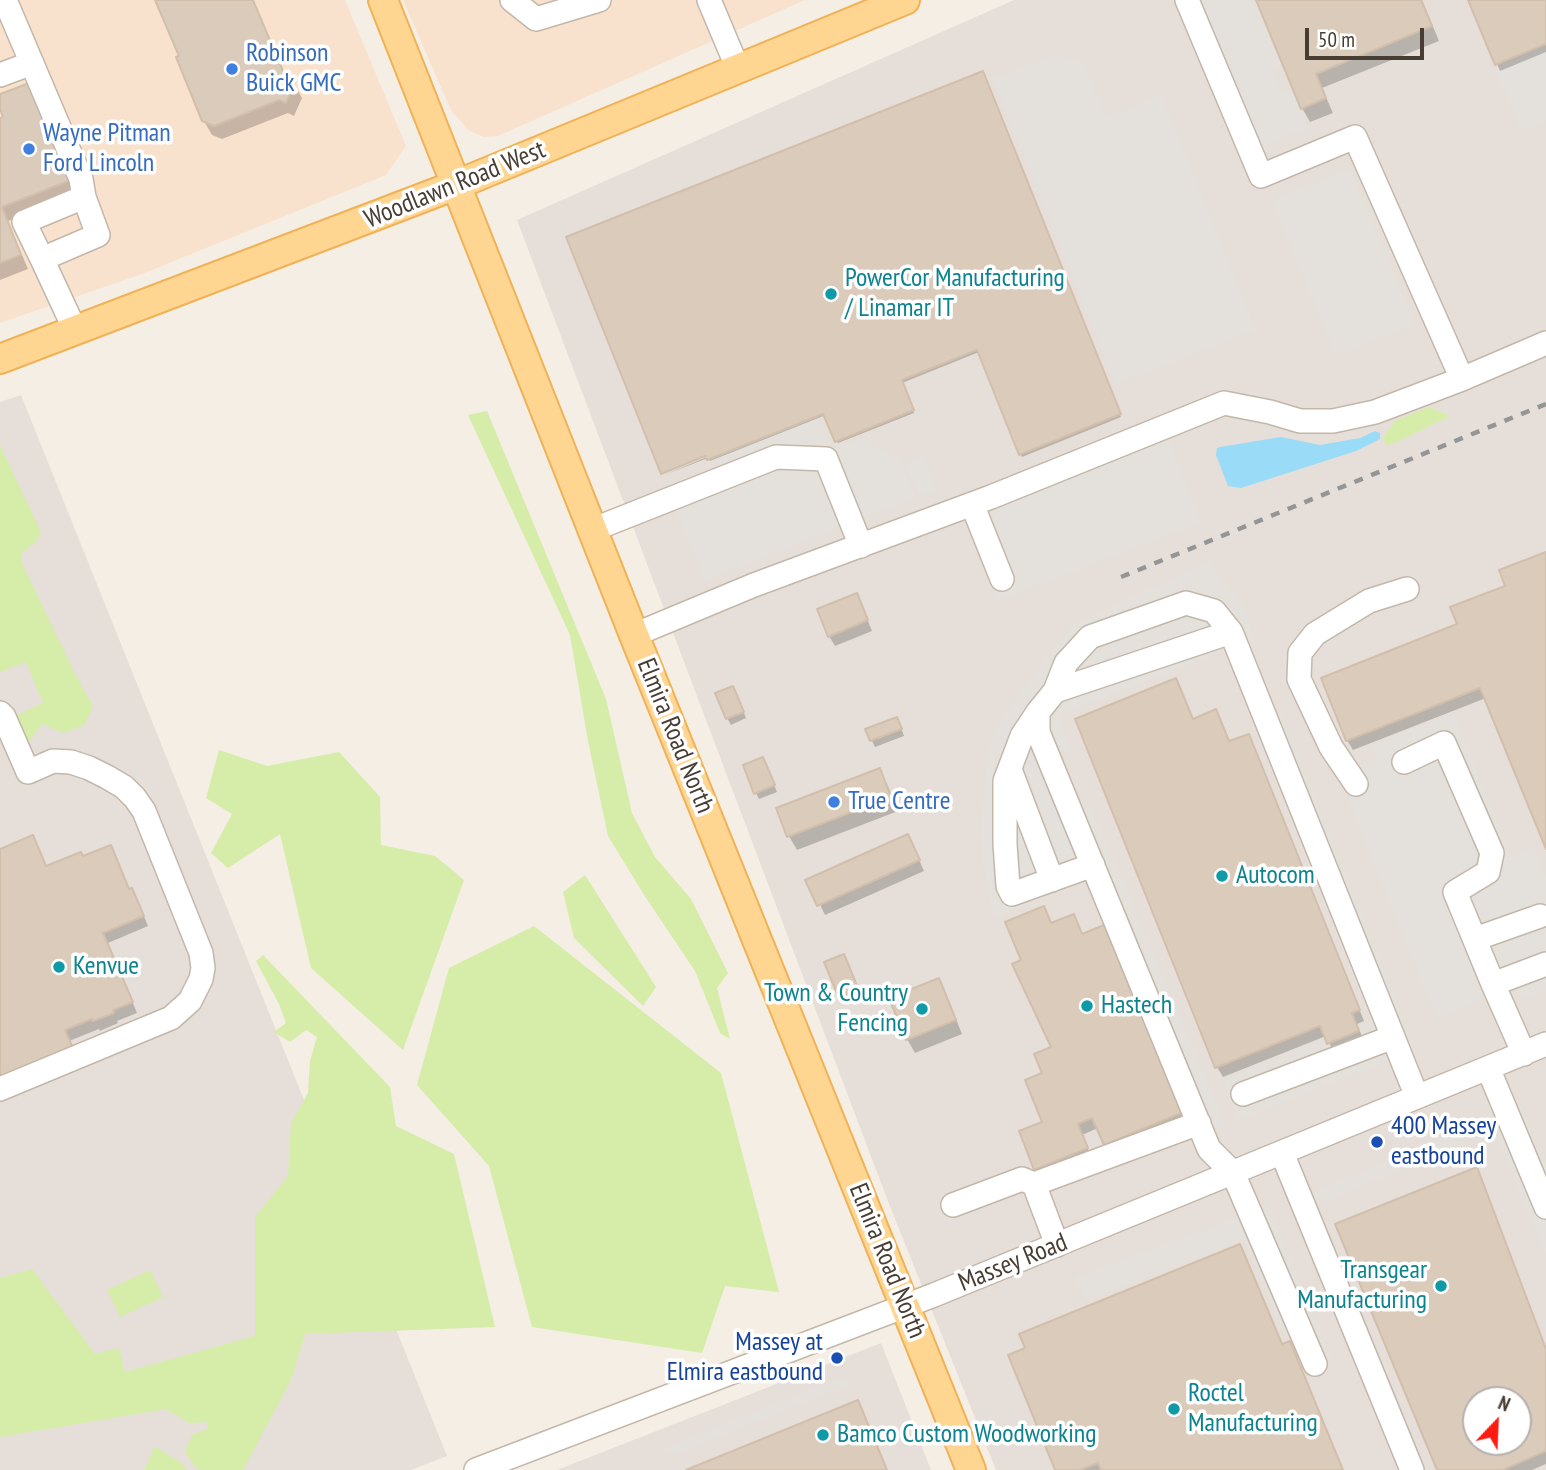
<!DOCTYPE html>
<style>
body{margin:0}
#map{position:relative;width:1546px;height:1470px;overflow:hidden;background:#f4eee4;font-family:"PT Sans Narrow",sans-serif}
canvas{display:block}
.north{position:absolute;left:1462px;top:1386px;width:70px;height:70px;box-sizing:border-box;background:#fff;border:2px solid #b5b1ad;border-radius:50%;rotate:23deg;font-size:19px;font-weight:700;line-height:28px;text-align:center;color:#473d33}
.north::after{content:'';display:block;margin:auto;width:24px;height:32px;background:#ff1b10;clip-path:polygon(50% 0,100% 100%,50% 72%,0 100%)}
.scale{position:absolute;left:1305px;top:28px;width:119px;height:32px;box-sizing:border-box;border:4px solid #473d33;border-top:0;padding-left:9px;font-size:21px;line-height:24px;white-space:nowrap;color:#473d33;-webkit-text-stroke:5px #fff;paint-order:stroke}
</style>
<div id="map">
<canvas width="1546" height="1470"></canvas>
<div class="north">N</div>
<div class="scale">50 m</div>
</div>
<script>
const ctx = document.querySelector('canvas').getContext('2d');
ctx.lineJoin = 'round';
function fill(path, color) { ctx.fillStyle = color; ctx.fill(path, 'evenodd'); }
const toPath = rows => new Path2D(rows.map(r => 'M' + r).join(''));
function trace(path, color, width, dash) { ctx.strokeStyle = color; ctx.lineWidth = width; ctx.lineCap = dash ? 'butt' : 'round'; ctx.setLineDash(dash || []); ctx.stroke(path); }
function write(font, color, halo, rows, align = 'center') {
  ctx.font = font + ' "PT Sans Narrow",sans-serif'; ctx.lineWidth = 7; ctx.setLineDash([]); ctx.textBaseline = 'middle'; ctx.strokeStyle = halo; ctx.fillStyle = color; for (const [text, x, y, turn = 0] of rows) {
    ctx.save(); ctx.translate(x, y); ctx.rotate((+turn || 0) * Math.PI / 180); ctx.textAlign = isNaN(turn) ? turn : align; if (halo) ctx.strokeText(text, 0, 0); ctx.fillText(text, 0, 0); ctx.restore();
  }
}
fill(toPath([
 [0,0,345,0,406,146,386,175,142,274,0,323],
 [403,0,805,0,498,136,484,137,468,130,451,110]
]), '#f9e2cd');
fill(toPath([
 [1014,0,1546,0,1546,1470,996,1470,889,1204,517,220],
 [1476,1400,1518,1400,1518,1442,1476,1442],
 [21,395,447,1456,411,1470,0,1470,0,402],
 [881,1343,931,1470,557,1470]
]), '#e6dfd9');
fill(toPath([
 [1429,407,1450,416,1397,442,1386,445,1383,438,1395,421],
 [487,411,606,699,632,813,655,857,691,899,728,973,717,988,730,1039,720,1033,695,971,646,898,608,836,588,741,570,635,468,415],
 [0,445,41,532,36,542,21,553,22,563,76,676,93,706,85,725,63,733,42,724,27,744,13,717,43,703,26,662,0,672],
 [219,750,267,766,339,752,380,797,381,845,435,856,464,880,403,1050,311,968,280,834,228,868,211,853,232,814,206,798],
 [585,875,656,987,643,1006,574,938,563,892],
 [534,926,721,1073,779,1292,725,1286,702,1353,532,1327,489,1166,417,1085,449,968],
 [263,955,390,1087,396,1126,454,1154,495,1327,305,1334,291,1380,243,1470,199,1470,192,1463,185,1451,192,1435,209,1428,206,1422,189,1423,166,1409,0,1437,0,1278,32,1269,95,1354,119,1348,125,1372,255,1336,255,1217,288,1176,291,1123,308,1093,310,1061,317,1037,306,1030,290,1042,274,1032,286,1023,279,1004,256,961],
 [150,1270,163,1297,120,1317,107,1290],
 [155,1446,184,1465,186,1470,144,1470]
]), '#d5eda8');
fill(toPath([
 [1179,0,1253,0,1280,64,1270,69,1281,93,1292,89,1308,127,1245,154],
 [1546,47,1546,121,1522,131,1495,68],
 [1055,55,1084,65,1105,118,1161,96,1255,329,1116,384,993,79],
 [1350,169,1414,323,1336,355,1272,200],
 [818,416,832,451,863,439,900,461,915,497,705,580,668,489,719,467,715,458],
 [1168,440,1200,522,998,600,976,542,1005,503],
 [923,456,936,489,919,495,906,463],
 [1209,562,1228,590,1241,602,1254,639,1057,715,1072,750,1059,755,1081,809,1090,805,1225,1125,1210,1131,1093,879,994,917,983,862,982,820,987,765,995,732,1015,701,1072,626],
 [1453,713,1511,857,1534,848,1546,879,1546,989,1521,999,1515,986,1437,1017,1339,776,1377,760,1372,745],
 [1282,715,1410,1035,1384,1046,1389,1060,1239,1119,1224,1080,1372,1021,1255,725],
 [1521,1106,1546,1166,1546,1253,1490,1119],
 [1460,1132,1464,1144,1317,1204,1312,1193],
 [1268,1207,1331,1361,1310,1372,1294,1333,1284,1335,1244,1239,1086,1300,1075,1278],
 [840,1378,853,1383,674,1454,664,1448]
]), '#e4e1dd');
fill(toPath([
 [1375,431,1380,433,1380,439,1356,451,1241,488,1228,486,1216,455,1217,448,1220,447,1281,437,1320,445,1360,438]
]), '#9adbf8');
fill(toPath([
 [157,0,253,0,290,87,294,84,302,98,294,116,288,113,222,139,212,135,204,121,181,57],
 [1258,0,1422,0,1439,41,1322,88,1333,113,1310,122,1302,108],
 [1470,0,1546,0,1546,52,1500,71],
 [984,76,1121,417,1022,457,979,352,902,383,914,413,838,443,826,415,710,461,708,458,664,475,714,454],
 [31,84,77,194,8,221,28,269,0,280,0,120,5,118,0,105,0,96],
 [1546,554,1546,844,1486,698,1353,750,1347,740,1459,625],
 [862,606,872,631,835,646,829,636],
 [1176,680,1193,720,1215,711,1230,743,1254,746,1364,1021,1357,1024,1364,1041,1334,1053,1326,1036,1223,1077,1217,1067,1077,720],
 [736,694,746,718,731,725,727,718],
 [900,725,904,736,875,747,867,730],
 [766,766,777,792,759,799,756,793],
 [879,770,887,784,898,811,797,850,789,836,778,809],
 [913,846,924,871,825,915,808,880],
 [0,850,47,868,83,858,129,890,137,900,148,926,108,943,137,1013,117,1021,118,1023,100,1031,99,1029,69,1041,0,1091],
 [1052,925,1079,926,1083,936,1191,1122,1111,1154,1098,1128,1082,1135,1092,1159,1042,1179,1036,1169,1044,1123,1044,1074,1053,1048,1023,961],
 [846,962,860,995,843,1002,826,963],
 [938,980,946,994,962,1034,915,1053,907,1039],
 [1476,1169,1482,1179,1546,1348,1546,1464,1532,1470,1438,1470],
 [1476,1400,1518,1400,1518,1442,1476,1442],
 [1240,1246,1246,1256,1283,1346,1343,1470,1057,1470]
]), '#0003');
const building = toPath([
 [155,0,253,0,288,83,290,84,292,81,295,82,286,103,279,100,214,126,202,121,176,57,179,56,155,0],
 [1256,0,1421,0,1432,26,1316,74,1326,98,1301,109,1256,0],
 [1468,0,1546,0,1546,44,1495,65,1468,0],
 [983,71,1121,414,1019,455,977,350,902,380,914,410,835,442,823,414,707,460,705,456,661,474,566,237,983,71],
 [32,82,71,180,2,207,21,255,0,263,0,118,3,117,0,109,0,94,32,82],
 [1546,552,1546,849,1480,688,1346,741,1321,678,1457,624,1450,607,1505,586,1499,570,1546,552],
 [857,593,868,620,828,637,817,609,857,593],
 [1176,678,1193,719,1216,709,1229,741,1249,734,1360,1010,1352,1013,1359,1031,1327,1044,1320,1026,1215,1068,1075,719,1176,678],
 [733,686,744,712,726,719,715,693,733,686],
 [897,717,902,729,870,741,865,729,897,717],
 [763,757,775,785,754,794,743,765,763,757],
 [880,768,891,797,787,837,776,808,880,768],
 [908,834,920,860,817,906,805,880,908,834],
 [33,835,46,866,81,852,83,856,111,845,129,889,132,888,144,916,103,933,133,1002,113,1010,114,1013,93,1021,92,1019,65,1030,73,1048,0,1078,0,849,33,835],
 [1044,906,1051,923,1074,914,1082,934,1109,923,1186,1111,1104,1145,1092,1118,1078,1124,1088,1148,1034,1170,1019,1131,1042,1122,1025,1080,1042,1073,1034,1054,1051,1047,1012,964,1021,960,1005,922,1044,906],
 [844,954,858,988,838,996,824,962,844,954],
 [939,978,956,1020,906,1040,889,998,939,978],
 [1477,1167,1546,1349,1546,1451,1503,1470,1437,1470,1335,1224,1477,1167],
 [1476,1400,1518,1400,1518,1442,1476,1442,1476,1400],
 [1240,1244,1282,1344,1290,1341,1343,1470,1101,1470,1098,1463,1080,1470,1055,1470,1008,1355,1025,1348,1019,1334,1240,1244],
 [858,1400,887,1470,686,1470,858,1400]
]);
fill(building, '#dacbbb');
trace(building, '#d2bfab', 2);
const minor = toPath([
 [5,0,81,179,84,197,98,235,42,259,75,330],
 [512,0,536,19,599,0],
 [709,0,738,69],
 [1187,0,1261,176,1355,137,1462,379],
 [0,75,32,63],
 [42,259,24,222,84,197],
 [972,504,1002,579],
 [592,530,776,457,826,459,861,546],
 [634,635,754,585,991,497,1224,403,1270,412,1300,421,1333,421,1375,412,1462,379,1546,343],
 [1055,691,1066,663,1090,637,1186,603,1214,611,1231,632],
 [1038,712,1022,736,1005,781,1005,844,1008,886,1012,894,1093,865],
 [0,713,4,717,28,772,53,761,71,762,89,768,107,777,124,787,135,798,144,811,201,953,203,968,201,979,190,1001,171,1018,0,1089],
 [1404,762,1444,743,1492,853,1488,872,1455,892,1493,984,1524,1054],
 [1011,772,1052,880],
 [1356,784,1331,747,1299,679,1300,653,1315,634,1369,601,1407,589],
 [1475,939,1540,916],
 [1493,984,1546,964],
 [1488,1068,1546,1207],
 [1243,1094,1393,1037],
 [1282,1153,1412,1470],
 [1034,1184,1057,1245],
 [953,1205,1022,1179,1034,1184,1199,1123],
 [1315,1364,1233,1173,1209,1149,1038,732,1038,712,1055,691,1231,632,1417,1097],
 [476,1470,934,1295,1546,1044]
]);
const major = toPath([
 [383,0,634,635,971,1470],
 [0,359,456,185,905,0]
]);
trace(minor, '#c3b7a9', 26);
trace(major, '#f0b256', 32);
trace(minor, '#fff', 23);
trace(major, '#ffd592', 28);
trace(toPath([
 [1121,577,1546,404]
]), '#959595', 4.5, [9, 9]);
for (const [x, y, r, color] of [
 [232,69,7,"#3f7fe0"],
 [29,149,7,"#3f7fe0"],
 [831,294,7,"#0f9aa8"],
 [834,802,7,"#3f7fe0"],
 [1222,876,7,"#0f9aa8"],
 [59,967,7,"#0f9aa8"],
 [1087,1006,7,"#0f9aa8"],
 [922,1009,7,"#0f9aa8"],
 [1377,1142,7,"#1a4fb4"],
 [1441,1286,7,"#0f9aa8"],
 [837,1358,7,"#1a4fb4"],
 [1174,1409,7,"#0f9aa8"],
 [823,1435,7,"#0f9aa8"]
]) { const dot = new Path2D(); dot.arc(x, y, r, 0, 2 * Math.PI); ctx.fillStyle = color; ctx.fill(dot); trace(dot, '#fff', 2.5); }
write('26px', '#366cbe', '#fff', [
 ["Robinson",246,54],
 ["Buick GMC",246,84],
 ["Wayne Pitman",43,134],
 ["Ford Lincoln",43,164],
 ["True Centre",848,802]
], 'left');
write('26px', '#473d33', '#fff', [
 ["Woodlawn Road West",455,185,-22],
 ["Elmira Road North",675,736,68],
 ["Elmira Road North",887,1261,68],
 ["Massey Road",1013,1263,-22]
]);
write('26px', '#0d838f', '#fff', [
 ["PowerCor Manufacturing",845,279],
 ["/ Linamar IT",845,309],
 ["Autocom",1236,876],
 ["Kenvue",73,967],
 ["Town & Country",908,994,"right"],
 ["Fencing",908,1024,"right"],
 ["Hastech",1101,1006],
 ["Transgear",1427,1271,"right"],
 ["Manufacturing",1427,1301,"right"],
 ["Roctel",1188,1394],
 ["Manufacturing",1188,1424],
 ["Bamco Custom Woodworking",837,1435]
], 'left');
write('26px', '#164399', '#fff', [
 ["400 Massey",1391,1127],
 ["eastbound",1391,1157],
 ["Massey at",823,1343,"right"],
 ["Elmira eastbound",823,1373,"right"]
], 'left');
</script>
